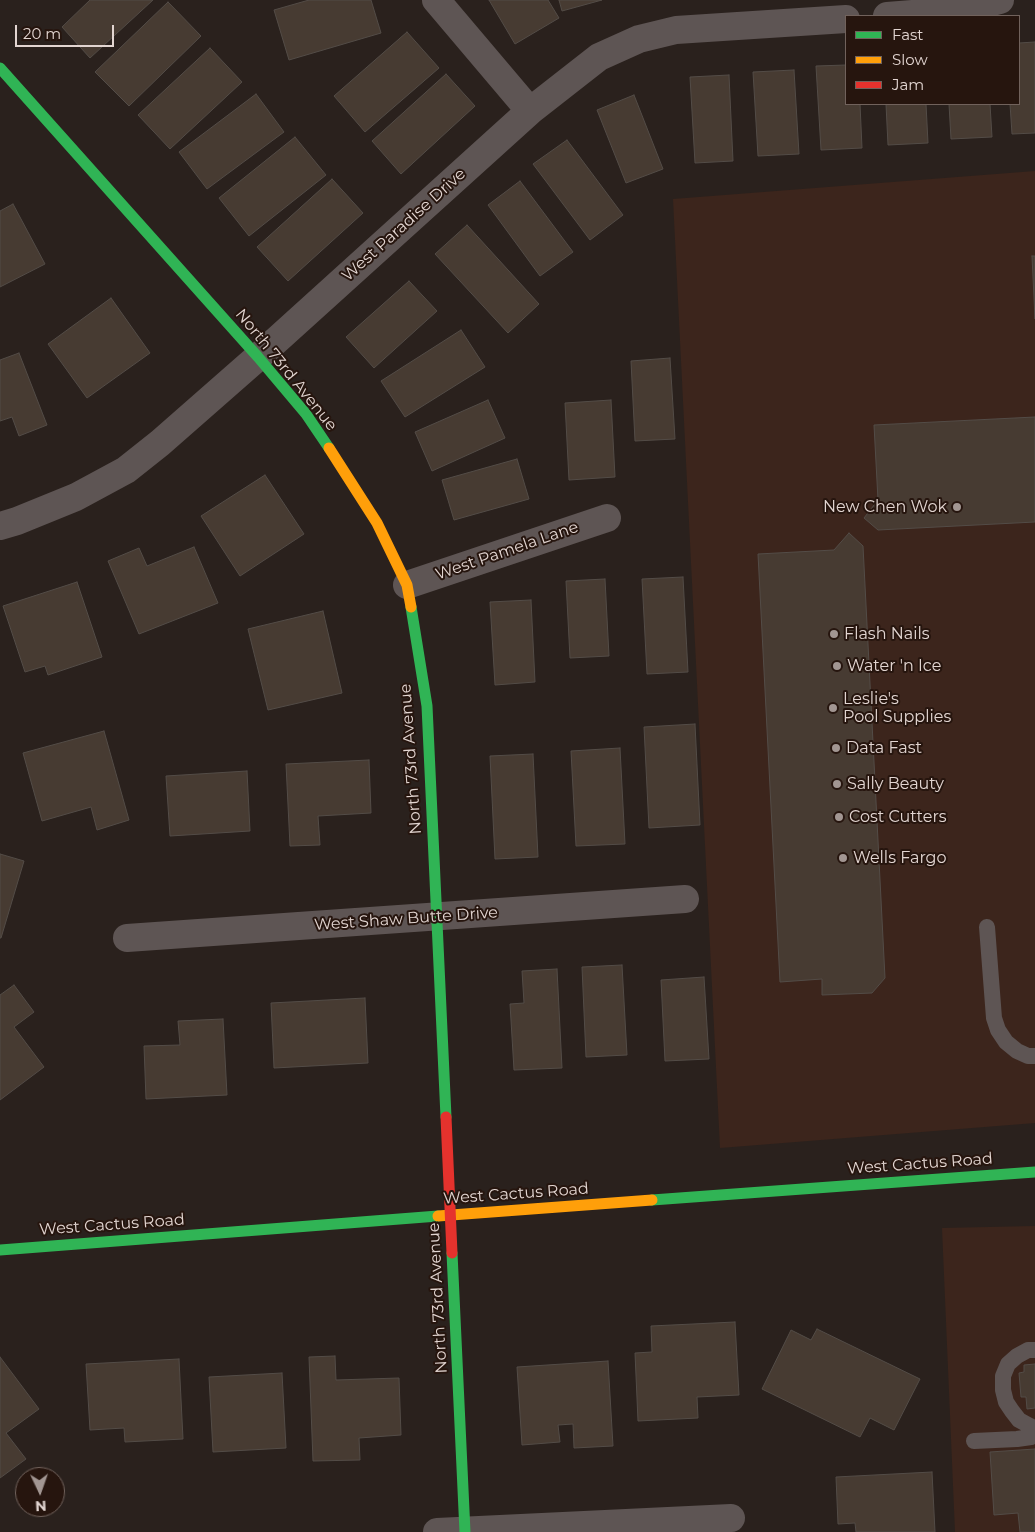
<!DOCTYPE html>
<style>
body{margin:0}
#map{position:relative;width:1035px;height:1532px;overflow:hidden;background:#2a211d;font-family:Montserrat,sans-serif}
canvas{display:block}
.legend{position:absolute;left:845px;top:15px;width:175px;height:90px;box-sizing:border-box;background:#26150e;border:1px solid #71625c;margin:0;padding:6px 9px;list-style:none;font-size:15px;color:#e2d5d1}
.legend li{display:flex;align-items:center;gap:10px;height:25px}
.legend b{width:25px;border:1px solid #71625c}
.north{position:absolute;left:15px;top:1467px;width:50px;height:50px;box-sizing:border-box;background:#26150e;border:1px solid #71625c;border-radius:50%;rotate:177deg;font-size:14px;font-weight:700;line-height:20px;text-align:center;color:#e2d5d1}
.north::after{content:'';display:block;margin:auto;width:18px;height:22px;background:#a29692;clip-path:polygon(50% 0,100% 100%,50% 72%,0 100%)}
.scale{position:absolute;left:15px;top:25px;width:99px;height:22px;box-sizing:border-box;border:2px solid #e2d5d1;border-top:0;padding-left:6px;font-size:15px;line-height:18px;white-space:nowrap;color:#e2d5d1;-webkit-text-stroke:4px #26150e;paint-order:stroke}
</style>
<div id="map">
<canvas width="1035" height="1532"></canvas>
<ul class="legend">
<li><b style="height:6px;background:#30b455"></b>Fast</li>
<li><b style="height:6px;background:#ff9f0a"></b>Slow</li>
<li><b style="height:6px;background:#e5322d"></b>Jam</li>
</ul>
<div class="north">N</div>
<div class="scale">20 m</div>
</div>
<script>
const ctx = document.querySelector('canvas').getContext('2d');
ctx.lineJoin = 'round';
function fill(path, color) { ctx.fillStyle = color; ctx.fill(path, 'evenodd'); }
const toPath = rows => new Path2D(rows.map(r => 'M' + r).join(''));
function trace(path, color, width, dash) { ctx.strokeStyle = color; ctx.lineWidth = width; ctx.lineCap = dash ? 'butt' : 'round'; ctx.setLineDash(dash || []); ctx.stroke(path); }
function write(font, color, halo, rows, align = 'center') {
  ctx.font = font + ' Montserrat,sans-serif'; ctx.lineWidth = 4; ctx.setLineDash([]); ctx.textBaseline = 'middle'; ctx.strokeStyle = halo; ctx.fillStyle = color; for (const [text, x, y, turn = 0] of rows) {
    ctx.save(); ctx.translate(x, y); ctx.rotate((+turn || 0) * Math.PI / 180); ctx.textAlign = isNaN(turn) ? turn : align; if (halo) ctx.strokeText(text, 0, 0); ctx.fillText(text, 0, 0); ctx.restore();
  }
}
fill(toPath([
 [1035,171,1035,1123,720,1148,673,199],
 [1035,1226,1035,1532,955,1532,942,1228]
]), '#3c251c');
const building = toPath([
 [90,0,153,0,90,58,62,27,90,0],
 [309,0,371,0,381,33,289,60,274,10,309,0],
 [489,0,548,0,559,18,515,44,489,0],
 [559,0,602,0,562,11,559,0],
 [168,2,201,36,129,106,95,72,168,2],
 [407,32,439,68,365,132,334,96,407,32],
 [1035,42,1035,133,1012,134,1010,104,1019,104,1019,43,1035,42],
 [210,48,242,82,170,149,138,115,210,48],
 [846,65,846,104,860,104,862,148,821,150,816,66,846,65],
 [794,70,799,154,758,156,753,72,794,70],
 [446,74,475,106,401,174,372,141,446,74],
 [729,75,733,161,695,163,690,77,729,75],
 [256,94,284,132,207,189,179,152,256,94],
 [634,95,663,169,626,183,597,110,634,95],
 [886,104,926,104,928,143,888,145,886,104],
 [949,104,990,104,992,137,951,139,949,104],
 [295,137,326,175,249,236,219,198,295,137],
 [567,140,623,215,590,240,533,164,567,140],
 [332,179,363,213,288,281,257,247,332,179],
 [520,181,573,252,540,276,488,205,520,181],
 [13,204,45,264,0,287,0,211,13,204],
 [467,225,539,304,508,333,435,254,467,225],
 [1032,256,1035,256,1035,319,1032,256],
 [409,281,437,311,374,368,346,337,409,281],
 [111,298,150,353,87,398,48,344,111,298],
 [461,330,485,367,405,417,381,381,461,330],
 [19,353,47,425,19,436,12,417,0,421,0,360,19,353],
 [670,358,675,439,635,441,631,361,670,358],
 [488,400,505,438,432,471,415,432,488,400],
 [611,400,615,477,569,480,565,403,611,400],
 [1035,417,1035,522,878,530,864,518,878,500,874,425,1035,417],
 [517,459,529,499,454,520,442,480,517,459],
 [265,475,304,534,240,576,201,516,265,475],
 [849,533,863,546,885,978,872,993,822,995,822,979,780,982,758,554,834,550,849,533],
 [194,547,218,603,139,634,108,561,139,548,147,566,194,547],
 [683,577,688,672,647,674,642,579,683,577],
 [605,579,609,656,570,658,566,581,605,579],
 [77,582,102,657,48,675,45,666,25,672,3,606,77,582],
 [531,600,535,682,495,685,490,602,531,600],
 [323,611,342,693,268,710,248,629,323,611],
 [695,724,700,825,649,828,644,727,695,724],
 [104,731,129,820,97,830,91,807,42,821,23,753,104,731],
 [620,748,625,844,576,846,571,751,620,748],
 [533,754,538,857,495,859,490,756,533,754],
 [369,760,371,813,318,816,320,845,290,846,286,764,369,760],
 [247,771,250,831,170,836,166,776,247,771],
 [0,854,24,861,1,938,0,938,0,854],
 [622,965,627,1055,586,1057,582,967,622,965],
 [557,969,562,1068,514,1070,510,1004,524,1003,522,971,557,969],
 [704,977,709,1059,665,1061,661,980,704,977],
 [14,985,34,1012,14,1027,44,1067,0,1100,0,995,14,985],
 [365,998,368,1063,274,1068,271,1003,365,998],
 [223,1019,227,1095,146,1099,144,1046,180,1045,178,1021,223,1019],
 [735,1322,739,1395,697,1397,698,1418,638,1421,635,1353,652,1352,651,1326,735,1322],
 [817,1329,920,1379,894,1430,870,1418,860,1437,762,1389,791,1330,811,1340,817,1329],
 [335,1356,336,1380,399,1378,401,1435,359,1438,360,1460,313,1461,309,1357,335,1356],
 [0,1357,39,1409,6,1433,26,1459,0,1478,0,1357],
 [179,1359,183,1439,125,1442,124,1428,90,1430,86,1364,179,1359],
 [608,1361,613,1446,574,1448,573,1424,558,1425,560,1442,522,1445,517,1367,608,1361],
 [1035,1364,1035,1408,1027,1409,1026,1397,1021,1397,1019,1373,1024,1372,1024,1365,1035,1364],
 [282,1373,286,1448,213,1452,209,1377,282,1373],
 [1035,1449,1035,1532,1020,1532,1018,1513,994,1515,990,1452,1035,1449],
 [932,1472,935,1532,856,1532,855,1523,838,1524,836,1477,932,1472]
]);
fill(building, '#473b32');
trace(building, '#534c47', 1);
trace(toPath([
 [987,927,994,1018,998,1030,1006,1042,1017,1051,1028,1056,1035,1056],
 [1035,1350,1028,1350,1017,1356,1008,1364,1003,1376,1003,1390,1006,1402,1012,1411,1019,1420,1030,1426,1035,1428],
 [974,1441,1017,1439,1031,1437,1035,1434]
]), '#5e5554', 16);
trace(toPath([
 [436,0,530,111],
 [887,16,962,10,1000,0],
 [0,526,17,521,76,497,126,470,160,443,258,357,530,111,599,57,639,39,676,30,846,19],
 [407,585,607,518],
 [127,938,685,899],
 [437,1532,731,1518]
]), '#5e5554', 28);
trace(toPath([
 [0,68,258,357,306,414,329,448],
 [411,607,427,706,446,1117],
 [652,1200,1035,1172],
 [0,1250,438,1216],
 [452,1253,465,1532]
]), '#30b455', 11);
trace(toPath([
 [329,448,377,523,407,585,411,607],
 [438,1216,652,1200]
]), '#ff9f0a', 11);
trace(toPath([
 [446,1117,452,1253]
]), '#e5322d', 11);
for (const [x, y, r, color] of [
 [957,507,5,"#a29692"],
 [834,634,5,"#a29692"],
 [837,666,5,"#a29692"],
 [833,708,5,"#a29692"],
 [836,748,5,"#a29692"],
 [837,784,5,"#a29692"],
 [839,817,5,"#a29692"],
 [843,858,5,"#a29692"]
]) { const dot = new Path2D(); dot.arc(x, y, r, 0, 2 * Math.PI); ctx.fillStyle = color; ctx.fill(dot); trace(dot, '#26150e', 2); }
write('16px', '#e2d5d1', '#26150e', [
 ["West Paradise Drive",404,225,-42],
 ["North 73rd Avenue",286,370,51],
 ["West Pamela Lane",507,551,-19],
 ["North 73rd Avenue",411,759,-94],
 ["West Shaw Butte Drive",406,919,-4],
 ["West Cactus Road",920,1164,-4],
 ["West Cactus Road",516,1194,-4],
 ["West Cactus Road",112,1225,-4],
 ["North 73rd Avenue",438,1298,-93]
]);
write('16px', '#e2d5d1', '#26150e', [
 ["New Chen Wok",947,507,"right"],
 ["Flash Nails",844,634],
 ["Water 'n Ice",847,666],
 ["Leslie's",843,699],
 ["Pool Supplies",843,717],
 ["Data Fast",846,748],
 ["Sally Beauty",847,784],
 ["Cost Cutters",849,817],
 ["Wells Fargo",853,858]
], 'left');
</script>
